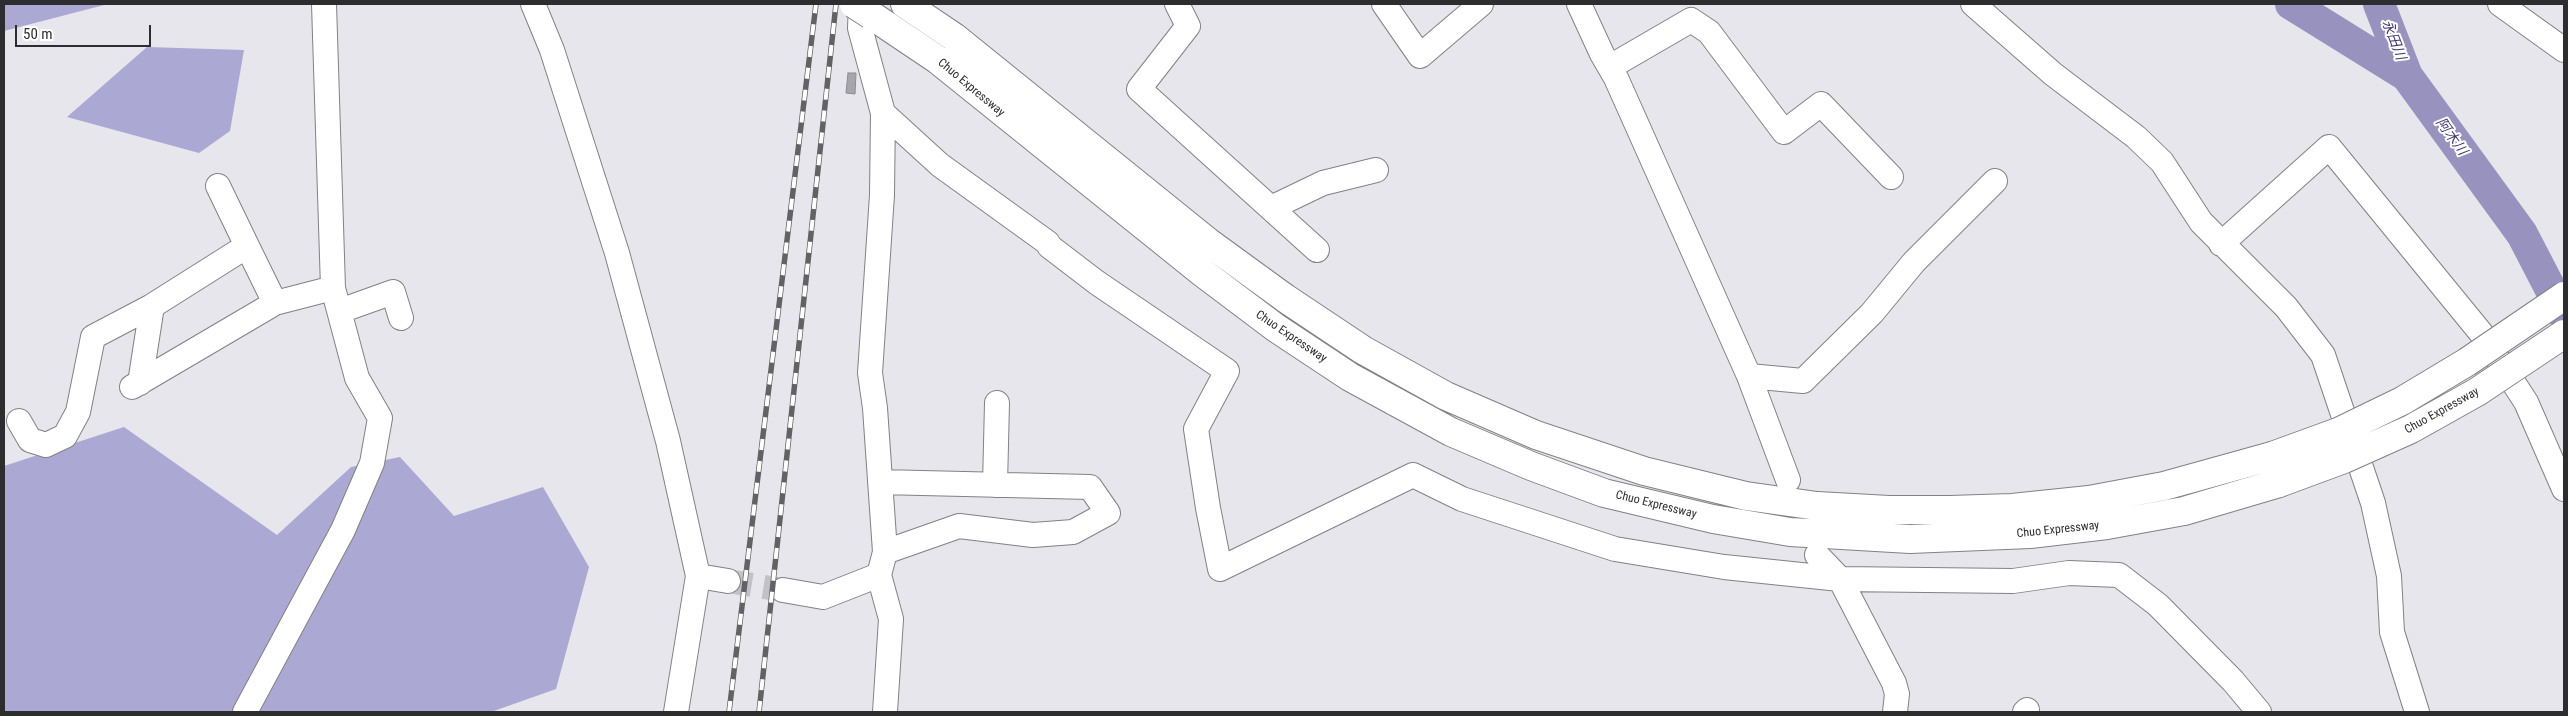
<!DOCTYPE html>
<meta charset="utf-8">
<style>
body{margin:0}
#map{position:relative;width:2568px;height:716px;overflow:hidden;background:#e6e6ec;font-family:"Roboto Condensed",sans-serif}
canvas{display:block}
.frame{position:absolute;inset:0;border:5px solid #2d2d2f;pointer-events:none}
.scale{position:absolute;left:15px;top:25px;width:136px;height:22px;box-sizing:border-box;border:2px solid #2d2d2f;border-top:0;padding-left:6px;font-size:15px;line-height:18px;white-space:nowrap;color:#2d2d2f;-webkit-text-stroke:4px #fff;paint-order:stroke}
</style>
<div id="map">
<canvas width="2568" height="716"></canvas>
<div class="frame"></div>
<div class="scale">50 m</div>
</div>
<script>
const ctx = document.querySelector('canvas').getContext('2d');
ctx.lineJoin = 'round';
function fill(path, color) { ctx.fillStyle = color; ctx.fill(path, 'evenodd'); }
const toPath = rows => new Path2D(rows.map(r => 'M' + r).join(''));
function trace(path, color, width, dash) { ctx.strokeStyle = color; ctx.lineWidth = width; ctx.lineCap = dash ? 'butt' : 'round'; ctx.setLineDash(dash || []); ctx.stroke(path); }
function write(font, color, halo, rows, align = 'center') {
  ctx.font = font + ' "Roboto Condensed","Noto Sans JP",sans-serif'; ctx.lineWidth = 4; ctx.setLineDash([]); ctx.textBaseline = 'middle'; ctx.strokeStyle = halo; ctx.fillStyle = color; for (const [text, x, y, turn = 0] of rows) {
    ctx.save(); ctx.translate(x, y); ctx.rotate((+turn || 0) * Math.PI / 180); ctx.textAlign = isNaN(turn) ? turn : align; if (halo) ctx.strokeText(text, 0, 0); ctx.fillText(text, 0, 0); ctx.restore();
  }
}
fill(toPath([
 [4,4,108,4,4,31],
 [147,47,244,50,230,131,199,153,67,117],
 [124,427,277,535,351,467,400,457,454,516,543,487,589,567,556,689,491,712,4,712,4,466]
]), '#aca8d4');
trace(toPath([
 [2291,4,2407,76,2522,234,2564,315],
 [2379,4,2407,76]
]), '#9792be', 32);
const building = toPath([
 [848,73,856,73,855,94,846,93,848,73]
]);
fill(building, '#a7a6ac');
trace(building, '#8b8b90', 1);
trace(toPath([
 [728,581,783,590]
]), '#c1c1c6', 24, [24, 12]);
const minor = toPath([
 [533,4,552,50,617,253,668,441,698,576,676,712],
 [861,4,860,28,883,113,882,195,870,373,875,408,885,552,879,575,891,619,885,712],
 [1177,4,1188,26,1139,89,1317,250],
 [1384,4,1420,56,1481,4],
 [1579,4,1602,54,1616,78,1749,376,1788,480],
 [1973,4,2053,74,2136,137,2162,162,2201,222,2286,307,2323,355,2373,503,2389,576,2392,632,2417,712],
 [2500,4,2564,50],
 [1610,67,1691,20,1709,32,1784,132,1821,104,1891,177],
 [883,113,940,165,1048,243,1049,246,1096,282,1227,371,1196,429,1208,508,1220,569,1413,475,1462,499,1615,549,1724,567,1840,579,2013,581,2069,573,2119,575,2158,605,2233,681,2259,712],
 [1271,208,1323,183,1376,170],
 [2221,244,2329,147,2481,333,2526,402,2564,489],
 [247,246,275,303],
 [340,311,393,292,401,318],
 [1749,376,1803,381,1872,313,1914,262,1995,181],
 [140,383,152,306,247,246,218,186],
 [132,387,275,303,333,288],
 [19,421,30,440,46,445,65,436,78,412,93,337,152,306],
 [880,482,1090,487,1108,513,1073,532,1033,535,959,526,885,552],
 [995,485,997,403],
 [1817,555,1840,579,1894,683,1897,694,1895,712],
 [698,576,728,581],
 [783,590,823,597,879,575],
 [245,712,343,530,372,463,380,418,357,378,333,288,324,4],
 [2025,712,2027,710]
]);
const highway = toPath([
 [905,4,954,37,1208,242,1285,298,1363,350,1446,396,1536,435,1644,471,1746,496,1817,506,1889,510,1950,510,2012,508,2089,500,2164,486,2272,456],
 [871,15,938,60,1203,273,1276,328,1350,377,1451,432,1531,466,1604,493,1713,519,1790,532,1910,539,2030,534,2107,525,2184,511,2279,483]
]);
trace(minor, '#818186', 26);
trace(highway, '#818186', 30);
trace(minor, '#fff', 24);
trace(highway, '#fff', 28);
const rail = toPath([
 [729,712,816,4],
 [759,712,836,4]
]);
trace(rail, '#626265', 5.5);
trace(rail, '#fff', 4, [11]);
const highwayBridge = toPath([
 [854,4,871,15],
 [2272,456,2338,432,2402,401,2467,362,2564,296],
 [2279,483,2344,459,2411,429,2477,392,2564,334]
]);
trace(highwayBridge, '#818186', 30, []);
trace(highwayBridge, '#fff', 28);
write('12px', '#2d2d2f', '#fff', [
 ["Chuo Expressway",971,88,40],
 ["Chuo Expressway",1291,337,34],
 ["Chuo Expressway",2442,411,-29],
 ["Chuo Expressway",1656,505,14],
 ["Chuo Expressway",2058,530,-6]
]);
write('italic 14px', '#423870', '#fff', [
 ["永田川",2393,40,69],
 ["阿木川",2451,137,54]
]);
</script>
